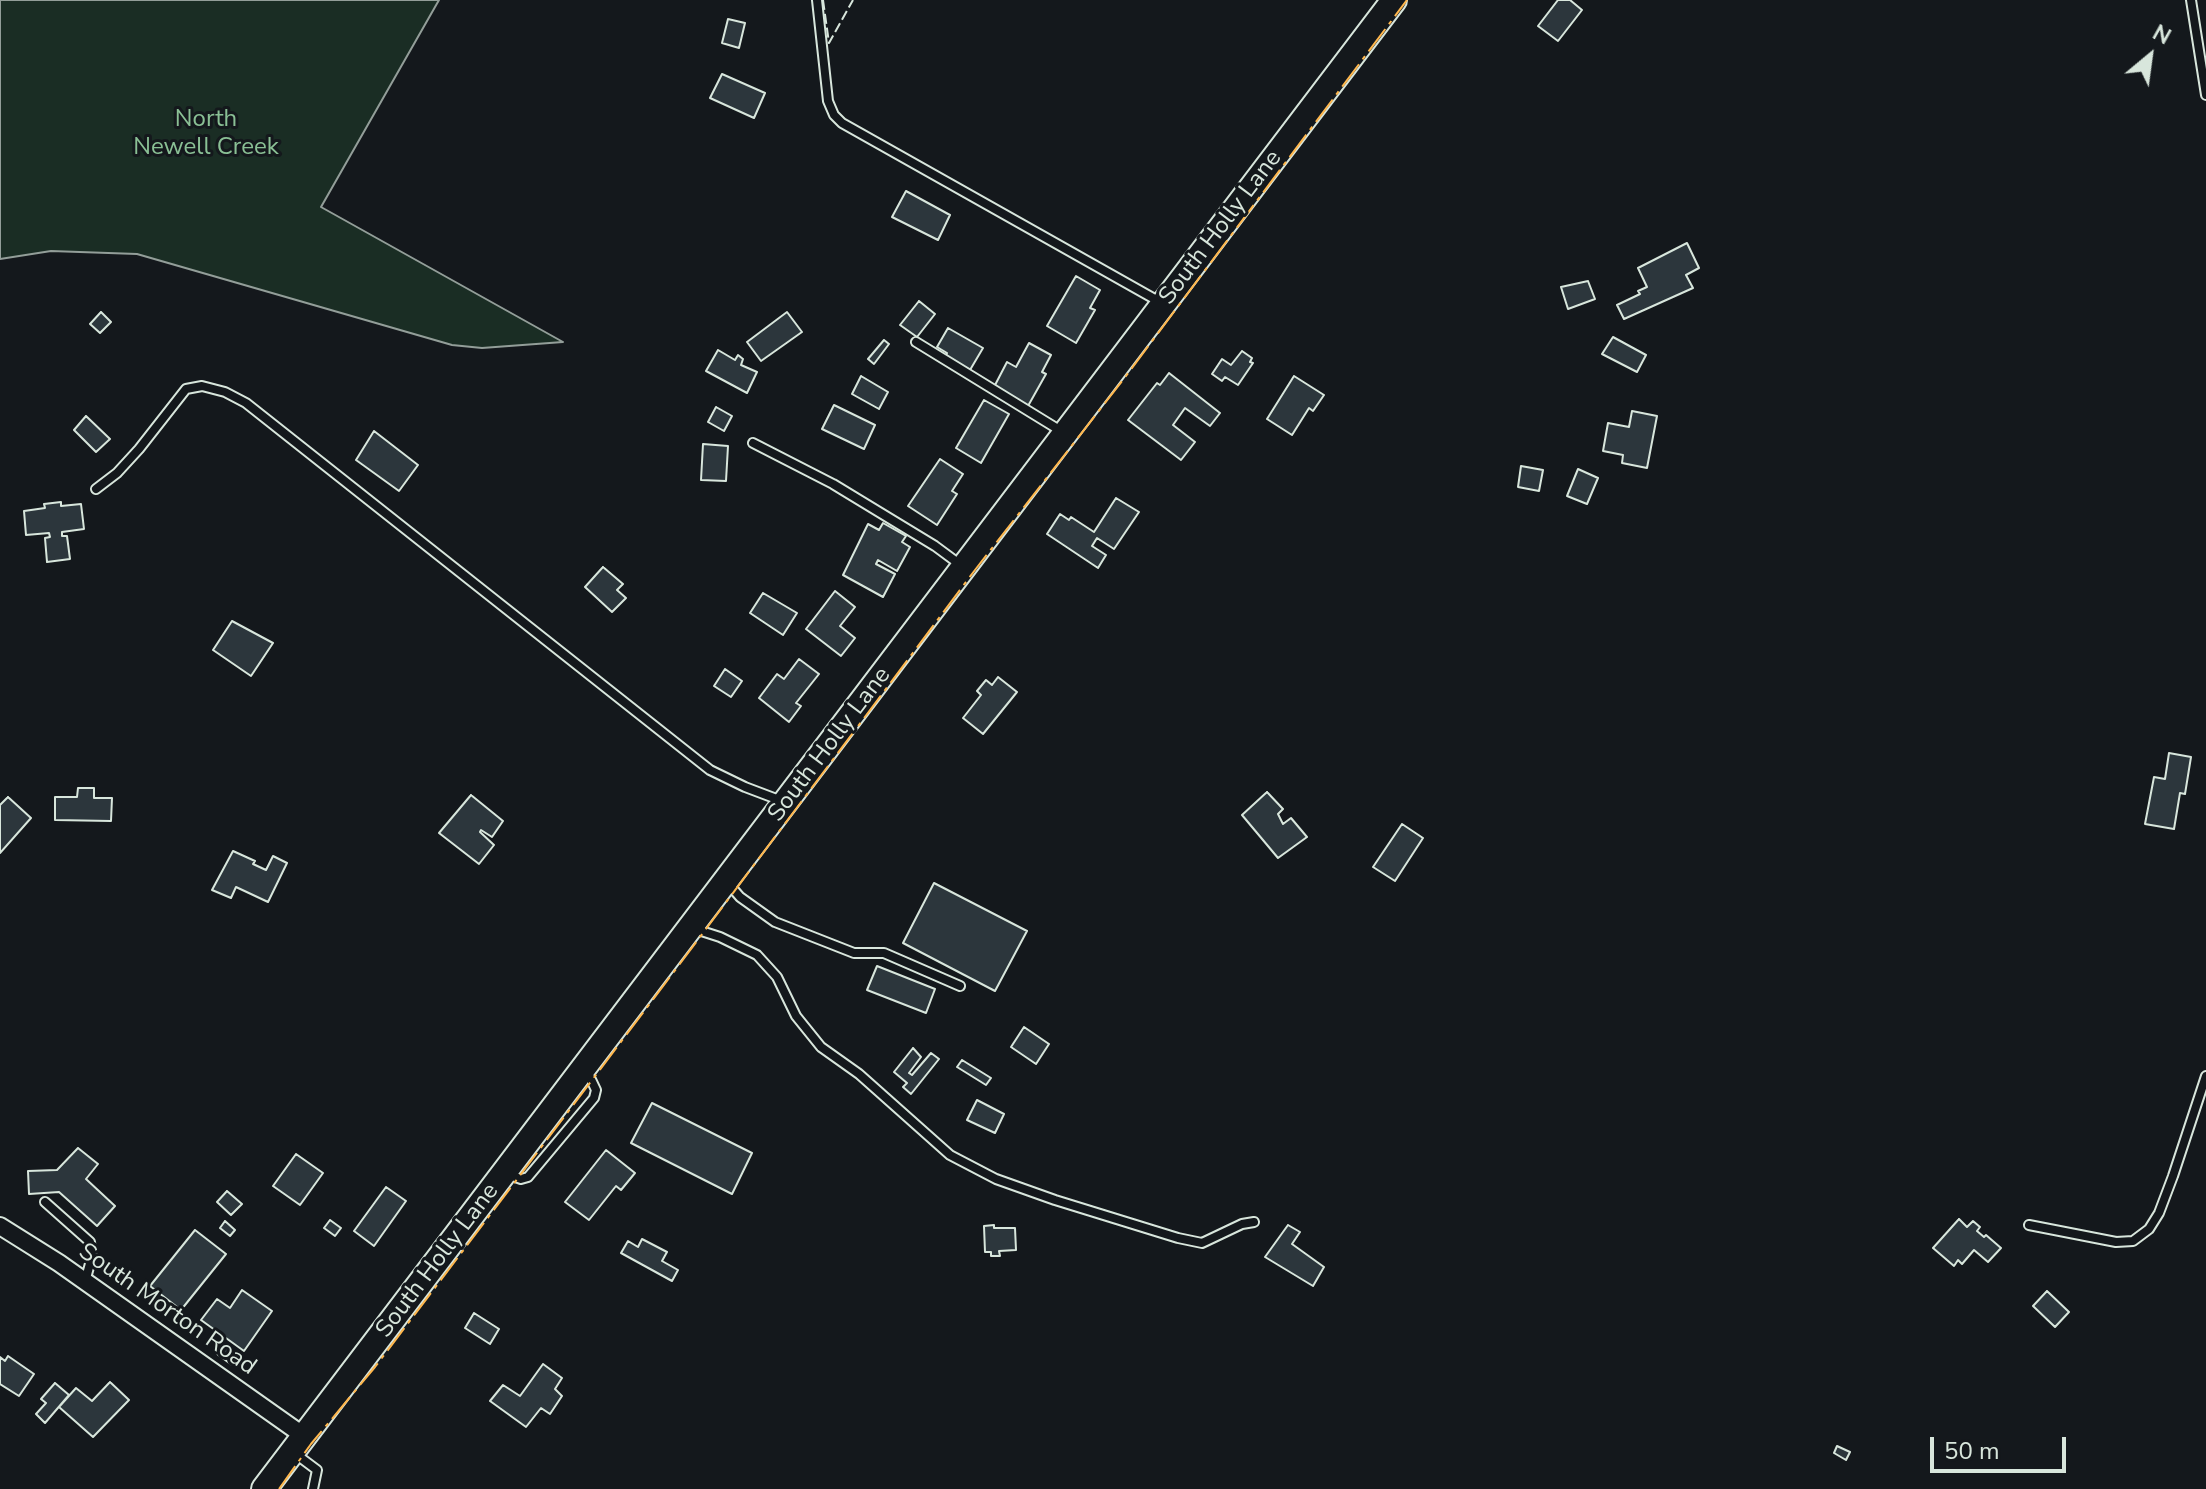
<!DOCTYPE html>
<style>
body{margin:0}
#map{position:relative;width:2206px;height:1489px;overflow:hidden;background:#14181c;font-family:"Nunito Sans",sans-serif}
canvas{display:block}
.north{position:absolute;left:2110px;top:16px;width:80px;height:80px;-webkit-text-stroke:6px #14181c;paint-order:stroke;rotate:29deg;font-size:22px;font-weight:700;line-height:32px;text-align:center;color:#d8e6dc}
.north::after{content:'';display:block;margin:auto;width:28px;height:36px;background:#d8e6dc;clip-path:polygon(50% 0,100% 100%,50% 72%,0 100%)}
.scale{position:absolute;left:1930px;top:1437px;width:136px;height:36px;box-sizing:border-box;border:4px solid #d8e6dc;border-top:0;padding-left:10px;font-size:24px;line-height:28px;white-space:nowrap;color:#d8e6dc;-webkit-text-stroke:6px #14181c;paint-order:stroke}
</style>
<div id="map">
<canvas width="2206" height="1489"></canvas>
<div class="north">N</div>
<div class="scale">50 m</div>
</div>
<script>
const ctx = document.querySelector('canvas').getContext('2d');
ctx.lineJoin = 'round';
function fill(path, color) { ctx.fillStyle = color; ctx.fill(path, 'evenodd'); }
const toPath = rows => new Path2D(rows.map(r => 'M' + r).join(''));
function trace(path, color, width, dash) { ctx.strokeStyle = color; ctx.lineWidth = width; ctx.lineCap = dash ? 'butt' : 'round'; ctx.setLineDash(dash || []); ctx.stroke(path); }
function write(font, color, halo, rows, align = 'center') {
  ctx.font = font + ' "Nunito Sans",sans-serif'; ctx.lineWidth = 6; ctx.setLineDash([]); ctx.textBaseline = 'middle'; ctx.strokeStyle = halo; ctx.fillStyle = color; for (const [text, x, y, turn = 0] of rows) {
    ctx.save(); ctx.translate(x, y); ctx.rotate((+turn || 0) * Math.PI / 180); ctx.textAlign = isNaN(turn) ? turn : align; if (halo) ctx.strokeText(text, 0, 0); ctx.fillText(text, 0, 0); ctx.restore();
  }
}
const green = toPath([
 [0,0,439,0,321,207,563,342,482,348,452,345,137,254,51,251,0,259,0,0]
]);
fill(green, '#1a2d24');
trace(green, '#939e99', 2);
const building = toPath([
 [1558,0,1570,0,1582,10,1558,41,1538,26,1558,0],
 [728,19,745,23,739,48,722,43,728,19],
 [722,74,765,93,754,118,710,98,722,74],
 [906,191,950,215,938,240,892,217,906,191],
 [1687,243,1699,268,1686,275,1693,288,1624,319,1617,305,1640,294,1638,291,1647,287,1638,268,1687,243],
 [1076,276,1100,290,1090,308,1095,310,1076,343,1047,326,1076,276],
 [1588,281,1595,299,1568,309,1561,287,1588,281],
 [919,301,935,314,917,337,900,325,919,301],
 [101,312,111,322,100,333,90,324,101,312],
 [787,312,802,332,761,361,747,342,787,312],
 [948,328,983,348,970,370,946,356,947,353,937,347,948,328],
 [1613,337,1646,355,1637,372,1602,354,1613,337],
 [884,340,889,344,874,364,868,359,884,340],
 [1029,343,1051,355,1042,372,1046,374,1028,406,994,387,1007,362,1016,367,1029,343],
 [718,350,735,360,738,355,743,359,741,365,757,372,747,393,706,371,718,350],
 [1242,351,1252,358,1250,362,1253,363,1238,385,1225,377,1222,381,1212,374,1222,359,1231,365,1242,351],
 [1169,373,1220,413,1210,426,1185,408,1173,425,1195,442,1181,460,1128,420,1157,383,1160,385,1169,373],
 [861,376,888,392,879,409,852,394,861,376],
 [1294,376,1324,395,1313,411,1309,408,1292,435,1267,419,1294,376],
 [984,400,1009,414,981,463,956,448,984,400],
 [834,405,875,425,864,449,822,429,834,405],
 [716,407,732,416,724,431,708,422,716,407],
 [1632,411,1657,416,1647,468,1622,463,1623,455,1603,451,1608,423,1629,427,1632,411],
 [86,416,110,439,96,452,74,430,86,416],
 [374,431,418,465,399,491,356,460,374,431],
 [703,444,728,446,726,481,701,480,703,444],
 [940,459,963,474,952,491,957,494,937,525,908,506,940,459],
 [1521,466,1543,470,1539,491,1518,487,1521,466],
 [1578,469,1598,478,1587,504,1567,496,1578,469],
 [1116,498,1139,512,1114,549,1097,538,1092,546,1106,555,1098,568,1047,534,1060,514,1069,520,1071,517,1094,532,1116,498],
 [61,502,61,506,81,504,84,529,62,532,62,536,67,536,70,559,47,562,45,538,50,537,49,533,26,535,24,511,45,508,44,504,61,502],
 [883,523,906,536,902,542,910,547,897,571,878,560,876,564,895,574,883,597,843,575,868,524,879,530,883,523],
 [603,567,623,584,617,590,626,598,612,612,585,587,603,567],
 [835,591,855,607,840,626,855,638,841,656,806,629,835,591],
 [763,593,797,613,783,635,750,613,763,593],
 [232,621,273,643,251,676,213,650,232,621],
 [799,659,819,674,796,703,801,706,789,722,759,698,777,674,784,679,799,659],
 [725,669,742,681,731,697,714,686,725,669],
 [998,677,1017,692,983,734,963,718,981,695,977,691,986,680,992,685,998,677],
 [2169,753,2191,757,2185,794,2180,793,2174,829,2145,824,2154,777,2165,779,2169,753],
 [78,788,94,788,94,798,112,798,111,821,55,820,55,797,77,797,78,788],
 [1267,792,1283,809,1278,814,1283,824,1291,818,1307,837,1278,858,1242,815,1267,792],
 [471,795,503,821,492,837,481,830,480,832,494,845,479,864,439,833,471,795],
 [8,797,31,818,0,853,0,805,8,797],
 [1402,824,1423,838,1395,881,1373,867,1402,824],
 [233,851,255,861,253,864,266,870,273,856,287,863,268,902,236,887,231,898,212,890,233,851],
 [934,883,1027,931,995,991,903,943,934,883],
 [877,966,935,989,926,1013,867,990,877,966],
 [1024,1027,1049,1044,1036,1064,1011,1047,1024,1027],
 [913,1048,921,1057,909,1073,912,1075,931,1053,939,1059,911,1094,903,1087,907,1083,894,1072,913,1048],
 [962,1060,991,1078,986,1085,957,1067,962,1060],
 [977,1100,1004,1114,995,1133,967,1120,977,1100],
 [652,1103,752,1153,732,1194,631,1143,652,1103],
 [78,1148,98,1164,86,1179,115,1206,97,1226,59,1192,29,1194,28,1171,57,1170,78,1148],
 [606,1150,635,1173,621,1190,616,1186,589,1220,565,1202,606,1150],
 [296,1154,323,1173,300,1205,273,1186,296,1154],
 [386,1187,406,1201,374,1246,354,1231,386,1187],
 [227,1191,242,1204,231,1215,217,1202,227,1191],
 [1959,1219,1967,1227,1973,1221,1980,1227,1977,1231,1984,1237,1986,1235,2001,1248,1988,1262,1974,1250,1962,1264,1958,1260,1954,1266,1933,1248,1959,1219],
 [330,1220,341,1228,335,1236,324,1228,330,1220],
 [225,1221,235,1230,230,1236,220,1228,225,1221],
 [994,1225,994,1228,1015,1228,1016,1250,999,1251,1000,1256,991,1256,991,1252,985,1252,984,1226,994,1225],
 [1288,1225,1300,1232,1292,1244,1324,1267,1313,1286,1265,1257,1288,1225],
 [195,1230,226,1254,181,1310,150,1286,195,1230],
 [642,1239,667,1252,662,1261,678,1270,672,1281,621,1253,628,1241,638,1247,642,1239],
 [242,1290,272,1311,244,1351,201,1320,217,1299,230,1308,242,1290],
 [2047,1291,2069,1312,2055,1327,2033,1306,2047,1291],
 [474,1313,499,1329,490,1344,465,1328,474,1313],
 [223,1345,237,1357,232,1365,217,1354,223,1345],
 [8,1356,34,1374,19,1396,0,1384,0,1357,5,1361,8,1356],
 [543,1364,562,1378,555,1389,562,1396,550,1414,541,1408,526,1427,490,1401,503,1385,520,1396,543,1364],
 [110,1382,129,1400,93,1437,59,1407,76,1388,92,1401,110,1382],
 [55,1383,69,1395,45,1423,36,1414,46,1403,41,1399,55,1383],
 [1837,1446,1850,1452,1846,1460,1834,1453,1837,1446]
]);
fill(building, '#2c363c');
trace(building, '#d8e6dc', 2);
const lane = toPath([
 [817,0,828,101,834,115,842,123,1160,302],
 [2191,0,2206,95],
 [916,342,1061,431],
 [753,443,833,484,935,546,962,566],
 [96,489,117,473,139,449,186,389,202,386,225,392,246,403,710,770,745,787,782,801],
 [727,882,740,897,775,922,854,953,884,953,960,986],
 [692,928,720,937,757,955,777,977,796,1016,821,1047,859,1074,950,1155,996,1179,1055,1200,1178,1238,1202,1243,1242,1224,1254,1222],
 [507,1174,521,1179,528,1177,594,1098,596,1090,586,1069],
 [45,1202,90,1242,92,1256,85,1282],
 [2029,1225,2116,1242,2133,1241,2149,1229,2159,1213,2173,1176,2206,1076],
 [293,1452,317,1470,313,1489]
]);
const street = toPath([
 [0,1226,59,1263,304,1436]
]);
const secondary = toPath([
 [264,1489,1394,0]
]);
trace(lane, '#d8e6dc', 12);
trace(street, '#d8e6dc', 20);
trace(secondary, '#d8e6dc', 28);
trace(lane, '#14181c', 8);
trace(street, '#14181c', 16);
trace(secondary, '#14181c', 24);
trace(toPath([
 [823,0,829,43,853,0]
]), '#d8e6dc', 2, [10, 4]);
trace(toPath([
 [279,1489,311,1444,375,1367,673,973,975,570,1126,376,1407,0]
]), '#ffb74d', 2, [28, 6, 4, 6]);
write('24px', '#8ac095', '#14181c', [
 ["North",206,120],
 ["Newell Creek",206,148]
]);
write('24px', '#d8e6dc', '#14181c', [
 ["South Holly Lane",1221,228,-53],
 ["South Holly Lane",830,745,-53],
 ["South Holly Lane",438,1261,-53],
 ["South Morton Road",167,1310,35]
]);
</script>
